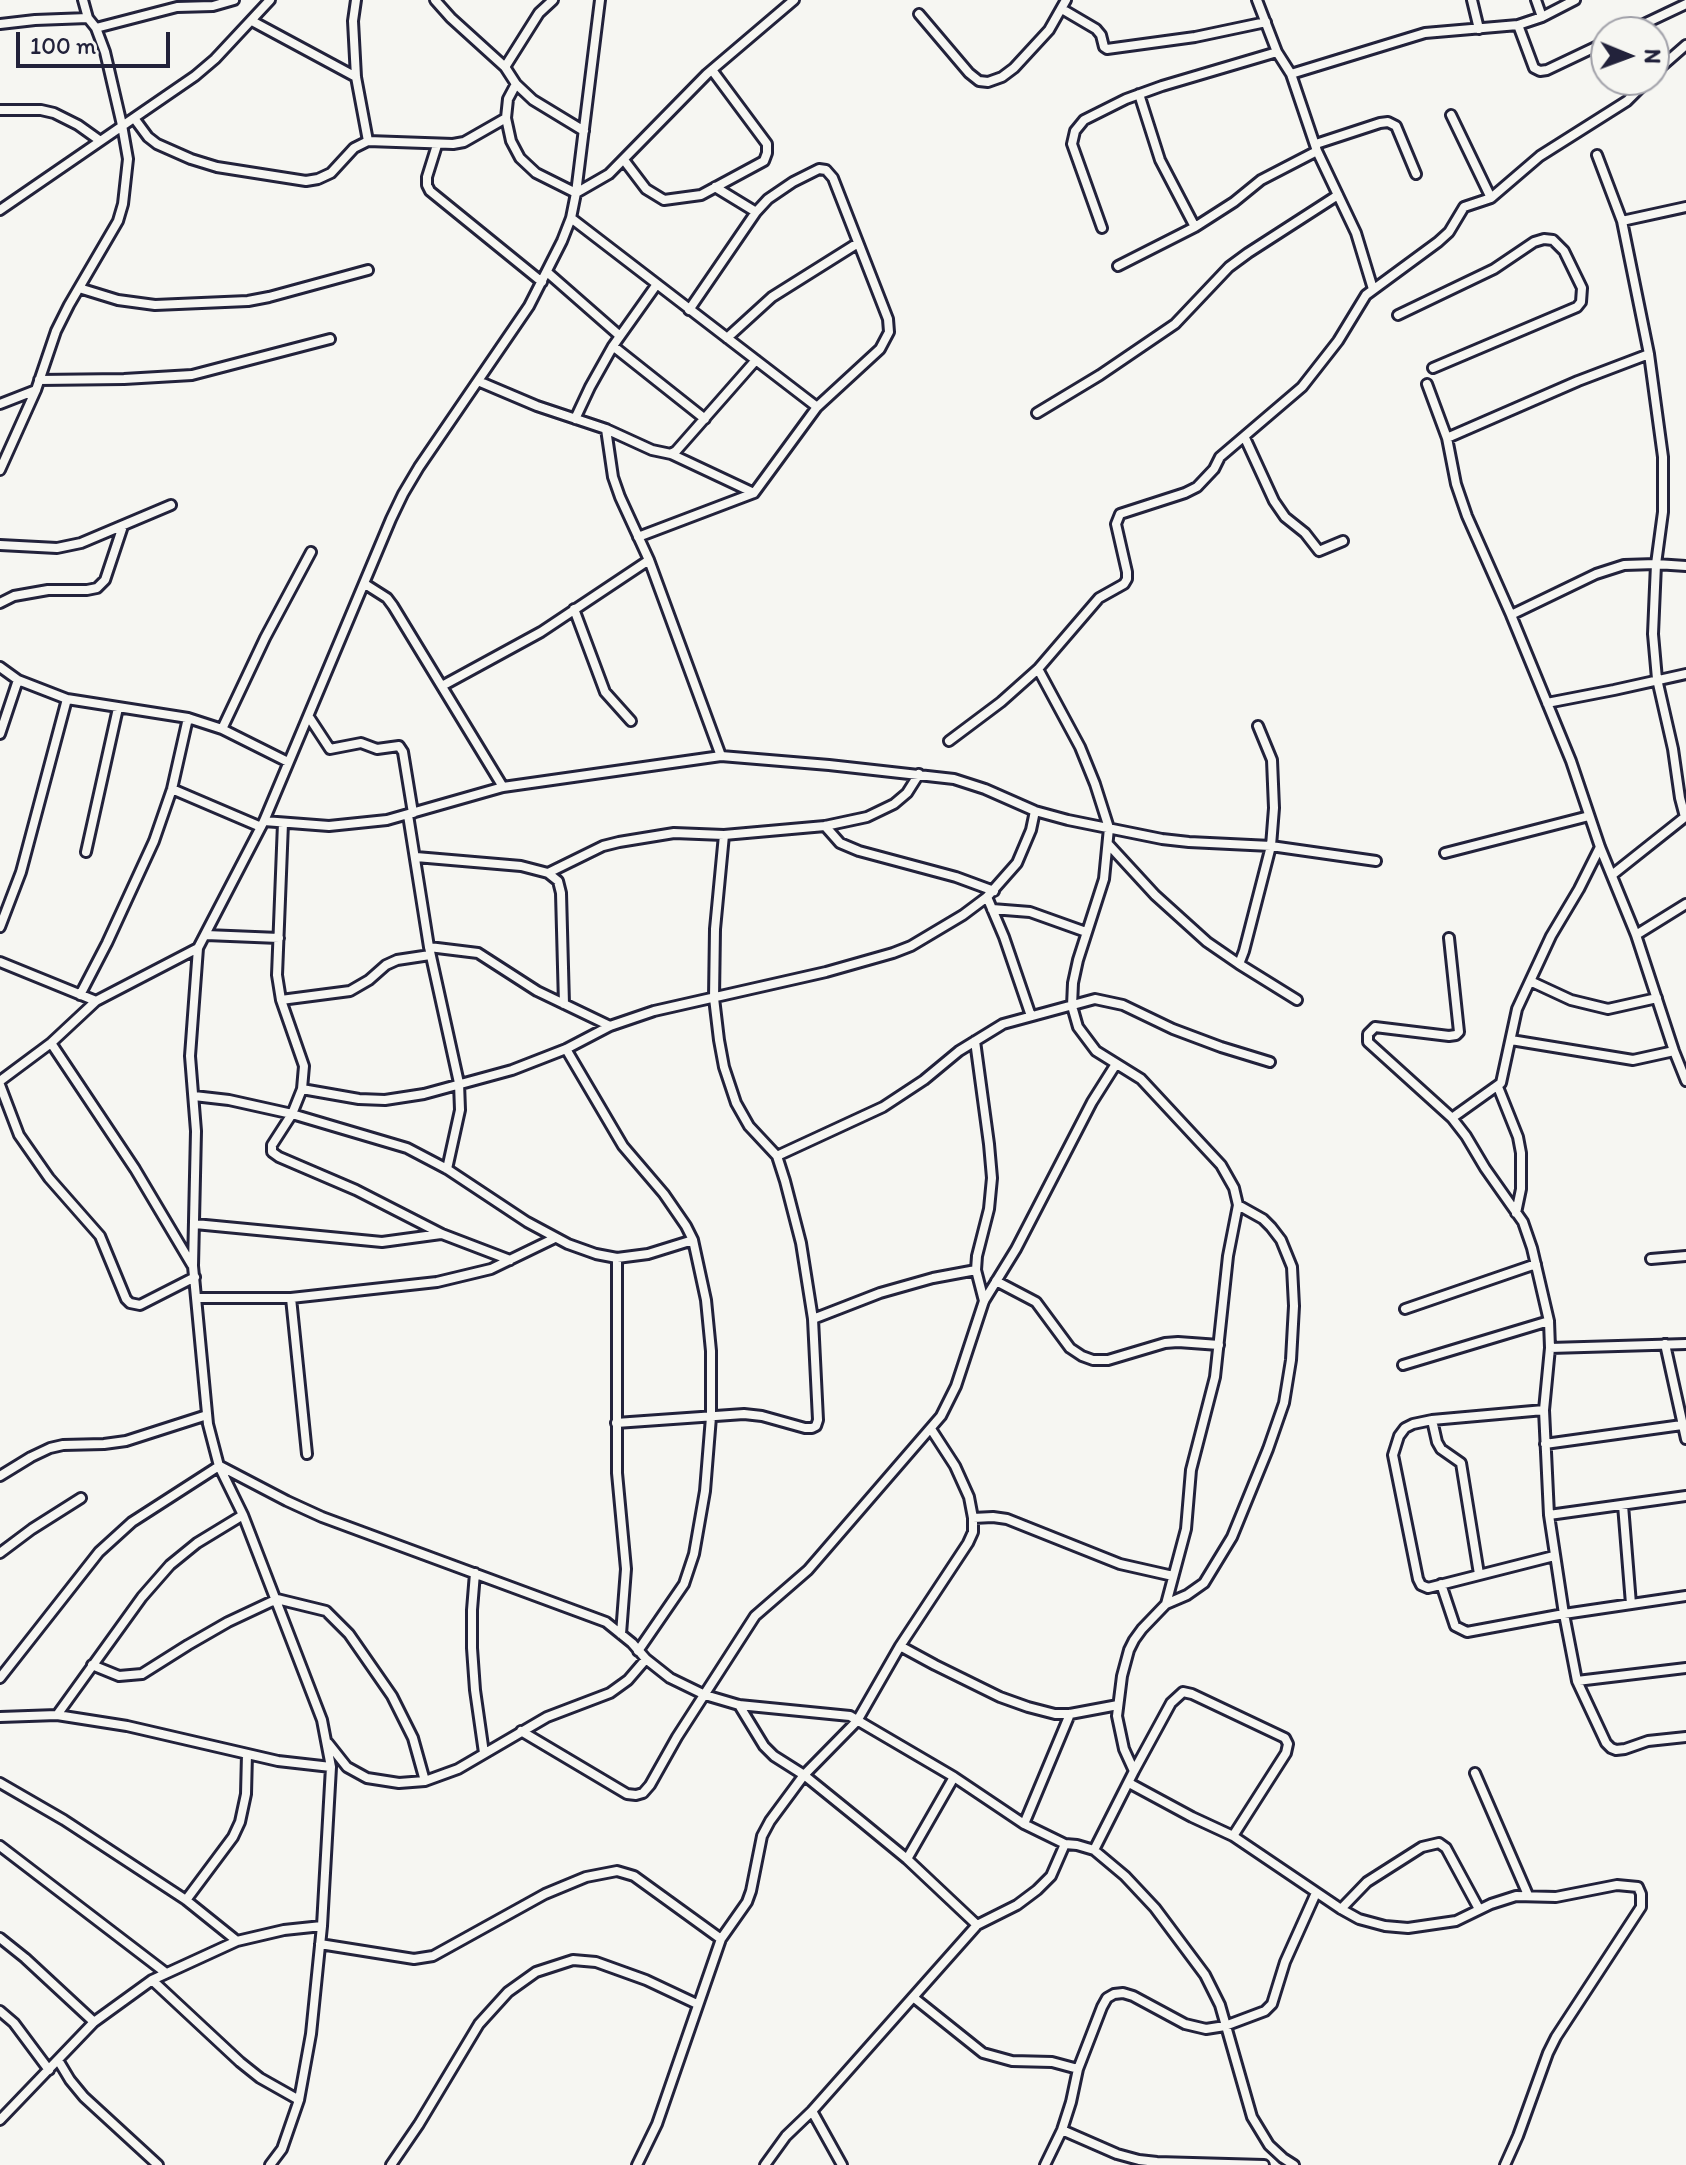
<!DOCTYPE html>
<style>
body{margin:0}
#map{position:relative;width:1686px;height:2165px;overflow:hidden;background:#f6f6f2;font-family:Itim,sans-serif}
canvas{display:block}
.north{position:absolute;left:1590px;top:16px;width:80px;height:80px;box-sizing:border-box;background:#f6f6f2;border:2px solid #a1a1a9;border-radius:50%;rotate:91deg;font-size:22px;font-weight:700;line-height:32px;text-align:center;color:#22223b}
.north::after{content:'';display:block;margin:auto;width:28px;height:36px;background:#22223b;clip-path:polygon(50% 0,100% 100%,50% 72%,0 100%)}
.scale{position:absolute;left:16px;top:32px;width:154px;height:36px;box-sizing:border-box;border:4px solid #22223b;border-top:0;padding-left:10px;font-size:24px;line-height:28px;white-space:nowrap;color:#22223b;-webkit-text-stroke:6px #f6f6f2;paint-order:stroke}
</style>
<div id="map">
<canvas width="1686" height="2165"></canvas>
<div class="north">N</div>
<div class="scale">100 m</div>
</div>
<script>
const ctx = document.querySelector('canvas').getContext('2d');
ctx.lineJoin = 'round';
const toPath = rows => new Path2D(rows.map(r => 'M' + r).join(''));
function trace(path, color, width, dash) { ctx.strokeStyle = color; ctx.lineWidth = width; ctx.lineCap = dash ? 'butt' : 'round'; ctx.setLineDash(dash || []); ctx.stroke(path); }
const minor = toPath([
 [356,0,353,21,356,77,368,141],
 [435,0,451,18,505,67,516,84,533,100,584,131],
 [1257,0,1277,52,1291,74,1317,151,1356,233,1373,289],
 [1472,0,1479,29],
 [1536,0,1542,17],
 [1062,9,1096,29,1101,35,1104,47,1107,49,1195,37,1266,22],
 [919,14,969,73,979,81,988,82,1002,77,1014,68,1049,30,1066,0],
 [252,21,356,77],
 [0,24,35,20,88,18],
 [1518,25,1534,68,1540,71,1547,70,1606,42],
 [96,28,177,7,213,6,234,0],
 [1627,32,1686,4],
 [505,67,539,13,553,0],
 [1654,73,1686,45],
 [1291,74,1425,33,1518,25,1542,17,1575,0],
 [516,84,508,99,506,118,511,141,520,158,536,173,576,193,609,174,707,74,794,0],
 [1139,94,1160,160,1195,227],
 [0,110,41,110,54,113,78,125,99,140],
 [1451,115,1491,198],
 [134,118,148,137,157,144,191,159,217,167,306,181,318,179,331,173,354,148,368,141,453,144,464,142,506,118],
 [1316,144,1380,123,1388,122,1396,126,1416,174],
 [437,145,427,177,427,185,430,191,542,282],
 [1597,155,1622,221,1649,354,1663,457,1663,512,1656,564,1653,634,1657,679,1673,749,1680,798,1685,817,1686,816],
 [624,160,646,189,664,200,701,195,764,161,767,153,767,144,712,70],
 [715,187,756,212],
 [0,210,195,76,215,59,270,0],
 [571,218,817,407],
 [1622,221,1686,207],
 [1102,228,1072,144,1075,131,1084,120,1126,99,1162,86,1277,52],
 [1118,266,1195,227,1234,202,1261,180,1317,151],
 [547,272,620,336],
 [79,288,118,300,155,305,248,301,269,297,368,270],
 [1398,315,1494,269,1534,242,1544,239,1553,240,1564,251,1582,288,1581,302,1577,307,1433,368],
 [727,338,772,297,858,243],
 [613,346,705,419],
 [39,380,124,379,192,375,330,339],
 [478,381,537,406,606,429,613,477,620,497,649,560,721,756],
 [1427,384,1447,438,1456,484,1467,516,1511,615,1571,761,1600,847,1636,935,1674,1051,1686,1081],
 [0,404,36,390],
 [1037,413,1100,375,1175,324,1229,267,1248,253,1338,195],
 [575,419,590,387,613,346,657,284],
 [606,429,652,450,671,454,754,493],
 [1245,438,1274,501,1285,517,1305,533,1319,551,1343,541],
 [1447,438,1578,381,1649,354],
 [671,454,676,451,756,360],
 [0,470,36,390,56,331,69,305,118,221,123,204,128,159,122,125,105,52,96,28,88,18,83,0],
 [638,537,754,493,817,407,880,349,889,332,888,319,833,178,826,170,819,169,793,182,768,199,756,212,689,310],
 [0,545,57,548,81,543,171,505],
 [365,584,387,598,393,606,503,787],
 [0,603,14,596,48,590,87,590,97,588,105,580,123,526],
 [574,609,605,692,631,721],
 [1511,615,1596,574,1624,565,1656,564,1686,566],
 [0,667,18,680,67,699,188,718,222,729,288,762],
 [1038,669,1080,747,1095,784,1109,828,1104,879,1078,960,1073,983,1072,1006,1078,1027,1096,1051,1141,1079,1221,1165,1234,1188,1238,1205,1228,1256,1215,1377,1191,1470,1186,1529,1166,1604,1142,1629,1134,1640,1129,1650,1122,1676,1117,1716,1124,1749,1134,1771,1094,1850],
 [442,686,541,632,649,560],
 [1547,703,1614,690,1686,674],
 [309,717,330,749,361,743,377,749,399,746,403,752,413,813],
 [222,729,265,638,311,552],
 [0,734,18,680],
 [949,741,1001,702,1038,669,1099,598,1124,584,1127,579,1127,572,1116,524,1120,514,1185,493,1197,487,1214,469,1220,457,1302,387,1338,341,1366,295,1438,242,1449,232,1464,207,1491,198,1540,156,1627,101,1648,80],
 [172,789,261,827],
 [408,815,429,947,459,1083,460,1110,447,1169],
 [264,821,329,826,387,820,503,787,721,756,829,765,954,779,985,789,1035,811,1068,820,1162,839,1189,842,1271,846,1376,861],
 [283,823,277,975,281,1000,304,1066,302,1089,292,1114,272,1145,272,1152,279,1157,356,1190,442,1234,510,1260],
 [825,826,840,843,859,851,956,877,994,891],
 [1109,845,1155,895,1207,942,1239,964,1297,1000],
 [86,852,118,708],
 [1445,853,1589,816],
 [416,857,521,866,548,873,558,881,561,893,564,1004],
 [548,873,603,846,619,842,674,833,724,835],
 [1612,875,1685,817],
 [987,897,1004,937,1031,1016],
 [992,909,1030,912,1086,932],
 [0,927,21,872,67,699],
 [206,935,279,938],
 [1636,935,1686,904],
 [1449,938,1459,1032,1456,1035,1449,1036,1375,1027,1368,1034,1368,1042,1452,1118,1466,1136,1485,1168,1523,1222,1532,1248,1549,1321,1550,1348,1544,1410,1549,1515,1564,1614,1577,1681,1606,1743,1611,1748,1616,1750,1625,1749,1648,1741,1686,1737],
 [429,947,478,953,537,991,610,1026],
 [0,962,96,1001],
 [1239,964,1244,951,1271,846,1274,808,1272,760,1258,726],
 [1530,981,1571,1000,1608,1009,1657,998],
 [80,995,107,943,154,841,172,789,188,718],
 [281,1000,350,991,369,980,386,965,397,960,430,955],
 [1511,1040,1633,1060,1674,1051],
 [975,1041,989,1144,992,1178,989,1209,977,1256,976,1270,984,1301],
 [51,1043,135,1169,192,1265],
 [566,1049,623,1146,664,1194,686,1226,693,1240,706,1300,711,1351,711,1417,705,1491,694,1554,684,1584,638,1651],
 [0,1081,51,1043,96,1001,198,948],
 [0,1085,19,1135,49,1178,100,1236,126,1299,130,1303,140,1305,195,1277],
 [1498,1087,1518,1137,1521,1153,1521,1189,1516,1213],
 [302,1089,359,1099,385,1100,424,1094,512,1070,566,1049,610,1026,654,1011,826,972,893,953,911,946,963,915,987,897,1017,863,1031,830,1035,811],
 [194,1096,229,1100,292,1114,407,1148,447,1169,527,1222,568,1244,596,1254,617,1258,648,1254,693,1240],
 [1452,1118,1501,1083,1517,1009,1551,936,1579,889,1600,847],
 [777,1156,883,1107,924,1080,959,1051,1003,1024,1095,999,1123,1005,1173,1029,1221,1047,1270,1062],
 [195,1224,382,1242,441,1234],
 [617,1258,617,1473,626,1569,621,1634],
 [1651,1259,1686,1256],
 [996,1281,1036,1302,1070,1348,1082,1356,1093,1360,1108,1360,1165,1343,1178,1342,1219,1345],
 [197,1298,291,1298,437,1282,491,1269,555,1238],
 [291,1298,307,1454],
 [1405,1309,1536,1264],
 [813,1319,880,1293,933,1278,976,1270],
 [1665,1344,1686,1439],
 [1550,1348,1686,1344],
 [1403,1365,1549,1321],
 [1544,1410,1432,1420,1413,1424,1405,1428,1399,1436,1393,1455,1418,1579,1421,1585,1428,1588,1554,1556],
 [1432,1420,1437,1442,1441,1449,1461,1463,1479,1574],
 [616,1423,744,1414,762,1416,805,1428,812,1428,816,1426,818,1420,813,1319,801,1243,785,1181,777,1156,749,1126,736,1103,724,1067,719,1040,714,998,715,929,724,835,825,826,867,817,894,804,907,793,919,774],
 [1545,1444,1682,1425],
 [220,1466,287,1501,322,1517,606,1622,632,1643,646,1659,670,1678,705,1695,739,1705,850,1716,954,1777,1024,1824,1065,1844,1077,1845,1094,1850,1125,1876,1155,1908,1205,1975,1220,2005,1252,2117,1269,2145,1283,2158,1294,2165],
 [0,1476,31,1457,50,1448,63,1445,104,1444,126,1441,207,1415],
 [1623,1505,1631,1604],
 [1549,1515,1686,1496],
 [973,1518,993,1517,1007,1519,1120,1564,1173,1576],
 [0,1553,32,1529,81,1498],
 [475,1573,472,1610,472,1648,475,1690,484,1753],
 [1441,1584,1455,1626,1467,1632,1564,1614,1686,1596],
 [1166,1604,1187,1595,1204,1583,1232,1537,1268,1449,1284,1403,1291,1360,1294,1306,1292,1267,1281,1240,1271,1227,1263,1219,1238,1205],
 [900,1646,935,1665,1000,1697,1028,1707,1055,1714,1070,1714,1118,1705],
 [92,1665,119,1676,142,1674,188,1645,228,1622,277,1599,326,1611,349,1634,392,1696,413,1738,425,1781],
 [0,1678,99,1552,132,1522,219,1466],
 [1577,1681,1686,1668],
 [739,1705,764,1746,774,1756,804,1775,862,1822,907,1859,977,1925],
 [57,1715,142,1597,170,1565,197,1543,243,1515],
 [0,1717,57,1715,127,1726,278,1761,331,1767],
 [521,1731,627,1794,636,1795,643,1793,650,1785,677,1737,755,1616,808,1570,941,1416,956,1386,984,1301,1016,1249,1092,1102,1116,1064],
 [328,1743,347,1767,367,1778,399,1783,425,1781,458,1769,547,1717,610,1693,628,1680,646,1659],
 [1134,1771,1171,1703,1183,1692,1192,1694,1285,1738,1288,1744,1286,1753,1233,1836],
 [1475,1773,1528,1895],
 [0,1783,64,1820,186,1900,237,1941],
 [1129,1783,1192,1817,1233,1836,1341,1909,1359,1919,1385,1926,1408,1928,1456,1921,1491,1904,1516,1896,1556,1897,1617,1885,1638,1887,1641,1894,1641,1907,1556,2037,1548,2053,1518,2136,1505,2165],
 [1024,1824,1070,1714],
 [0,1846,166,1973],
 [907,1859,954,1777],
 [186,1900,233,1837,240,1822,246,1794,247,1754],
 [1341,1909,1367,1882,1422,1847,1439,1843,1446,1848,1479,1909],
 [0,1938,25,1958,94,2022],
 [320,1944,414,1959,433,1956,545,1894,586,1877,617,1871,634,1876,721,1939],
 [152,1980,240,2062,260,2078,299,2100],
 [913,1997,983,2053,1012,2061,1052,2062,1078,2069,1071,2102,1062,2130,1045,2165],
 [0,2011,14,2023,49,2070],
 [58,2060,70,2080,84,2097,158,2165],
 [1078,2069,1102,2007,1107,1998,1114,1994,1123,1993,1133,1996,1185,2024,1206,2029,1225,2026,1265,2011,1272,2004,1285,1962,1316,1893],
 [812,2111,842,2165],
 [0,2120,94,2022,152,1980,237,1941,284,1930,322,1926],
 [1062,2130,1117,2154,1139,2160,1157,2162,1264,2165],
 [270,2165,282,2149,299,2100,311,2034,322,1926,331,1767,322,1720,243,1515,219,1466,208,1424,193,1266,196,1131,190,1056,198,948,264,821,391,519,403,494,419,467,529,306,562,241,571,218,576,193,600,0],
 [391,2165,419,2124,479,2024,508,1992,536,1972,573,1960,596,1962,646,1980,697,2004],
 [637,2165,657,2124,721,1939,747,1902,751,1891,762,1836,770,1821,804,1775,857,1721,900,1646,968,1543,973,1532,973,1518,969,1497,955,1466,931,1429],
 [765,2165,786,2136,812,2111,977,1925,1017,1905,1037,1890,1051,1876,1065,1844]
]);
trace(minor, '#22223b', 14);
trace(minor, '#f6f6f2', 8);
</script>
